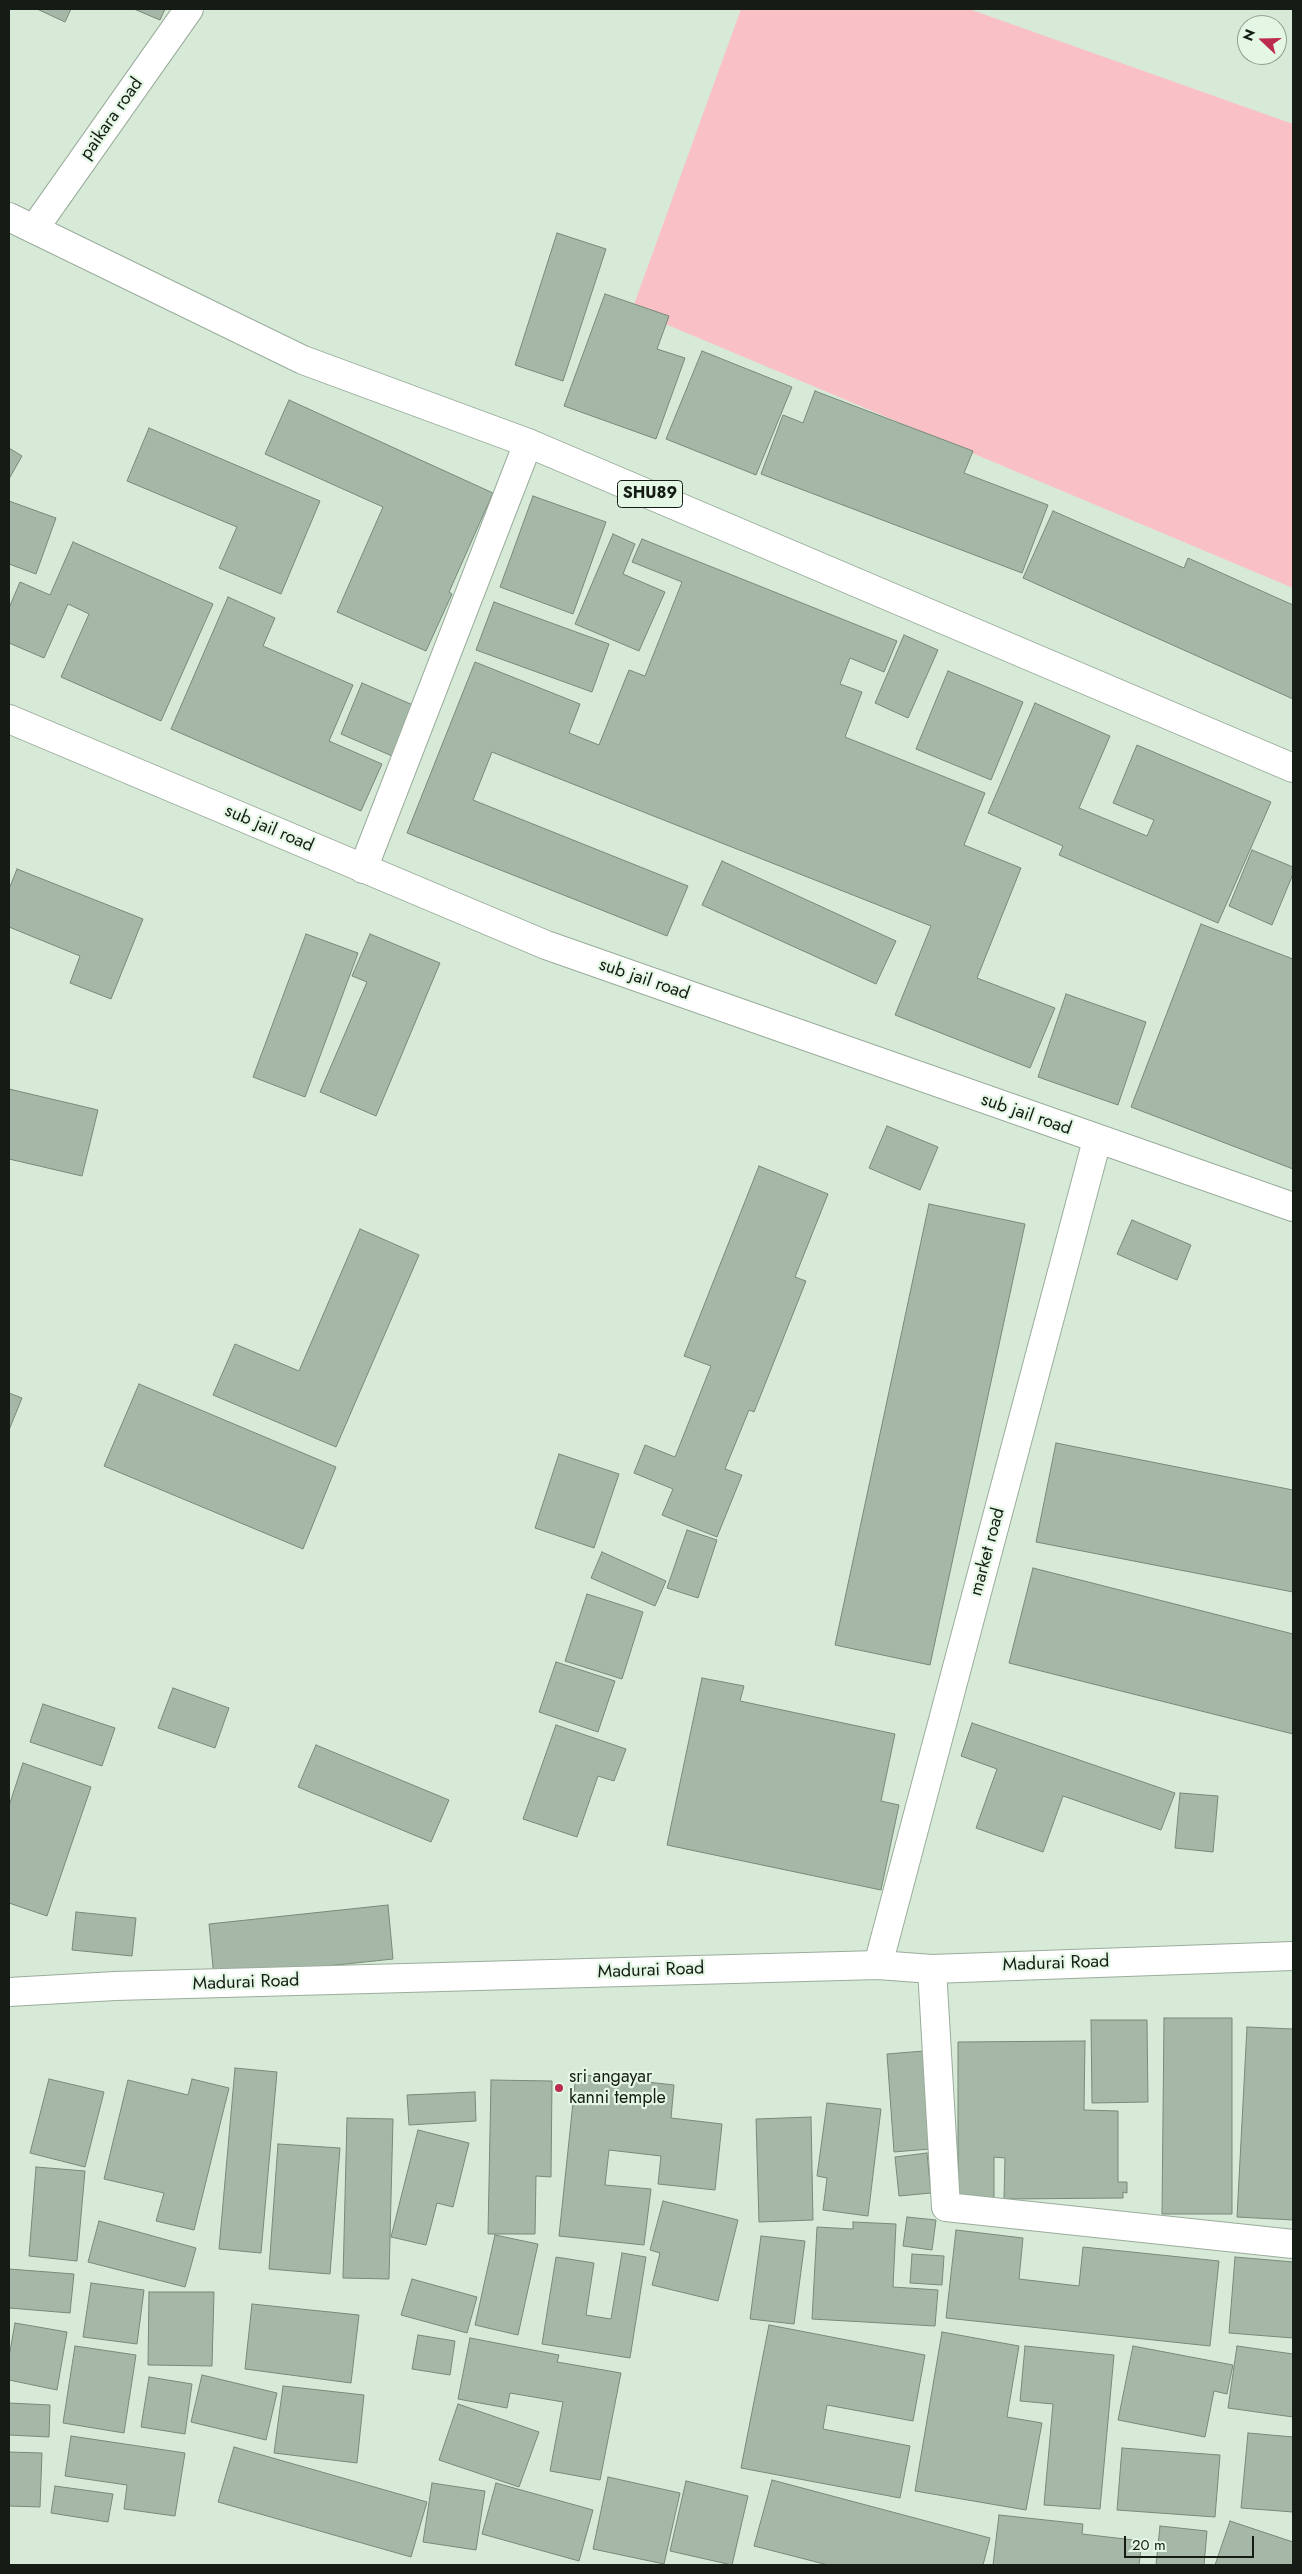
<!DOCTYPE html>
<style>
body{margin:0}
#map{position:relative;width:1302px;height:2574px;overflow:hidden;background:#d7ead8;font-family:Jost,sans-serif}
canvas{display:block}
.frame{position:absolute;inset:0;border:10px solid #151c15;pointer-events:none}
.north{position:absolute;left:1237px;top:15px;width:50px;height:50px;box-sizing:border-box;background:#e4f7e5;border:1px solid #919f92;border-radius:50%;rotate:291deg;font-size:14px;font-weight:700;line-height:20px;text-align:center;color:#151c15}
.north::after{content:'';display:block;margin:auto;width:18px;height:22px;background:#bc2b4b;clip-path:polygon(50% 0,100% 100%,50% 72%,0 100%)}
.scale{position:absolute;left:1124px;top:2536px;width:130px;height:22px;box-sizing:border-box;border:2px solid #151c15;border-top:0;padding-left:6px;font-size:15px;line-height:18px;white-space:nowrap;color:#151c15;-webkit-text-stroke:4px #e4f7e5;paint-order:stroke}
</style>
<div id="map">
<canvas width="1302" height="2574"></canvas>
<div class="frame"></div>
<div class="north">N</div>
<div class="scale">20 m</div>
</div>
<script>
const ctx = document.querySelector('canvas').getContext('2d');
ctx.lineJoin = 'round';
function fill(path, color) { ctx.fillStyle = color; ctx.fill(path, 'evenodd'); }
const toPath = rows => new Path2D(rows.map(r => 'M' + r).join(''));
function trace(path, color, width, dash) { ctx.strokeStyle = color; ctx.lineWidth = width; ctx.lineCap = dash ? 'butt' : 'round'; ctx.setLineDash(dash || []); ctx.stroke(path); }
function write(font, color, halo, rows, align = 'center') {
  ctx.font = font + ' Jost,sans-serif'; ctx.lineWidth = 4.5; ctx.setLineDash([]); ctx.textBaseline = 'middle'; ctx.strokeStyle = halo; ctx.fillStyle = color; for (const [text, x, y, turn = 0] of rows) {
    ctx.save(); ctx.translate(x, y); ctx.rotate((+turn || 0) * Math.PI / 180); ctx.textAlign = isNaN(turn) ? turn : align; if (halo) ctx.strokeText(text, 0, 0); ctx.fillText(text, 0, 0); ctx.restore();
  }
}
fill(toPath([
 [741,9,969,9,1293,124,1293,588,632,310]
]), '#f9c1c5');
const building = toPath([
 [37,9,71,9,65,22,37,9],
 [134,9,165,9,160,20,134,9],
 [557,233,606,249,563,381,515,365,557,233],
 [605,294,669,316,657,349,685,358,656,439,564,406,605,294],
 [702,351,792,387,756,475,666,439,702,351],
 [815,391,973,451,964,473,1048,505,1022,573,761,474,783,415,803,423,815,391],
 [289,400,493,493,449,592,452,594,426,651,337,612,383,507,265,454,289,400],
 [149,428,320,501,281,594,219,568,237,527,127,481,149,428],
 [9,448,22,456,9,479,9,448],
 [533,496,606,522,573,614,500,587,533,496],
 [9,501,56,518,36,574,9,564,9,501],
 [1053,511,1184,568,1188,558,1293,605,1293,699,1023,578,1053,511],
 [613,534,635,544,623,574,665,592,639,651,575,624,613,534],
 [642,539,897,641,884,672,850,658,840,684,862,692,845,737,985,793,964,845,1021,868,977,978,1055,1008,1030,1068,895,1015,931,926,492,752,473,800,688,886,667,936,407,833,475,662,580,704,569,733,599,745,629,670,645,676,682,582,632,562,642,539],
 [73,542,213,604,161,721,61,677,89,614,68,604,44,658,9,643,9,608,20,582,50,595,73,542],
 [228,597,275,618,263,646,353,685,329,741,382,764,361,811,171,729,228,597],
 [494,602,609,644,592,692,476,650,494,602],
 [904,635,938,650,908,718,875,703,904,635],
 [948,671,1023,702,991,780,916,749,948,671],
 [362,683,413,705,392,756,341,734,362,683],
 [1035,703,1110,736,1079,808,1147,836,1154,820,1113,803,1137,745,1271,802,1218,923,1059,855,1063,846,988,813,1035,703],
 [1252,850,1293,867,1293,874,1272,925,1229,906,1252,850],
 [722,861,896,941,876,984,702,905,722,861],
 [17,869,143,919,111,999,70,983,80,956,9,927,9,889,17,869],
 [1201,924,1293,959,1293,1169,1131,1107,1201,924],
 [306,934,358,953,305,1097,253,1077,306,934],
 [370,934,440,963,376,1116,320,1092,367,982,352,976,370,934],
 [1066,994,1146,1022,1118,1105,1038,1077,1066,994],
 [9,1089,98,1110,82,1176,9,1159,9,1089],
 [887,1126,938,1147,920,1190,869,1168,887,1126],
 [759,1166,828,1194,795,1277,806,1281,754,1412,749,1410,725,1469,742,1475,717,1537,662,1515,673,1489,634,1473,645,1445,675,1457,711,1366,684,1356,759,1166],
 [929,1204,1025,1224,930,1665,835,1645,929,1204],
 [1132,1220,1191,1245,1177,1280,1117,1254,1132,1220],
 [360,1229,419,1255,336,1447,213,1395,235,1344,299,1371,360,1229],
 [139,1384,336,1467,303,1549,104,1466,139,1384],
 [9,1393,22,1398,9,1430,9,1393],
 [1056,1443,1293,1490,1293,1592,1036,1542,1056,1443],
 [559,1454,619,1474,594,1548,535,1528,559,1454],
 [687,1530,717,1540,698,1598,667,1588,687,1530],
 [602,1552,666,1581,655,1606,591,1578,602,1552],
 [1033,1568,1293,1634,1293,1734,1009,1663,1033,1568],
 [587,1594,643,1612,622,1679,565,1661,587,1594],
 [556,1662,615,1681,598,1732,539,1712,556,1662],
 [702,1678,744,1686,740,1701,895,1734,881,1801,899,1805,881,1890,667,1845,702,1678],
 [173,1688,229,1708,215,1748,158,1728,173,1688],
 [43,1704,115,1728,102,1766,30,1742,43,1704],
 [972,1723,1175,1793,1161,1830,1063,1796,1043,1852,976,1828,997,1769,961,1756,972,1723],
 [556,1725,626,1749,614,1781,598,1776,577,1837,523,1819,556,1725],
 [316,1745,449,1800,431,1842,298,1787,316,1745],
 [23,1763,91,1787,47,1916,9,1903,9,1806,23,1763],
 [1180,1793,1218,1796,1213,1852,1175,1848,1180,1793],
 [388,1905,393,1959,214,1978,209,1924,388,1905],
 [76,1912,136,1918,132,1956,72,1950,76,1912],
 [1164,2018,1232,2018,1232,2214,1162,2214,1164,2018],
 [1091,2020,1147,2020,1148,2102,1092,2103,1091,2020],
 [1247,2027,1293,2029,1293,2220,1237,2217,1247,2027],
 [1085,2041,1084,2110,1118,2111,1118,2182,1127,2182,1127,2193,1123,2192,1123,2198,1004,2199,1005,2158,994,2157,994,2198,958,2198,958,2042,1085,2041],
 [924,2051,930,2149,894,2152,887,2054,924,2051],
 [235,2068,277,2072,261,2253,219,2249,235,2068],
 [576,2074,674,2085,671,2118,722,2124,715,2190,658,2184,661,2156,609,2150,605,2185,651,2189,644,2245,559,2236,576,2074],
 [49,2079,104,2092,85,2167,30,2153,49,2079],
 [192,2079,229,2088,194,2230,156,2221,164,2193,104,2179,128,2080,188,2095,192,2079],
 [491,2080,552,2081,551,2177,536,2176,535,2234,488,2234,491,2080],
 [475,2092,476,2121,409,2125,407,2095,475,2092],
 [827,2103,881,2109,868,2216,823,2210,827,2178,817,2176,827,2103],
 [811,2117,813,2220,759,2222,756,2119,811,2117],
 [347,2118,393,2119,389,2279,343,2278,347,2118],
 [418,2130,469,2143,453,2207,437,2203,426,2245,391,2237,418,2130],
 [278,2144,340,2148,330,2274,269,2269,278,2144],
 [927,2153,931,2193,899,2196,895,2157,927,2153],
 [36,2167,85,2171,77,2261,29,2256,36,2167],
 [663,2201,738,2220,718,2301,652,2285,660,2253,650,2250,663,2201],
 [907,2217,936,2220,932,2250,903,2246,907,2217],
 [99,2221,196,2248,185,2287,88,2262,99,2221],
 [853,2222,896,2224,893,2287,938,2290,935,2326,812,2319,817,2227,853,2229,853,2222],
 [956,2230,1023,2238,1019,2279,1079,2286,1083,2247,1219,2261,1210,2346,946,2318,956,2230],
 [495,2235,538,2244,518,2335,475,2325,495,2235],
 [761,2236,805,2241,794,2324,750,2319,761,2236],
 [622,2253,646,2257,630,2358,542,2344,556,2257,594,2263,586,2315,611,2319,622,2253],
 [912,2254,944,2256,942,2285,910,2283,912,2254],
 [1235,2257,1293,2262,1293,2338,1229,2333,1235,2257],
 [9,2269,74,2274,70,2313,9,2308,9,2269],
 [412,2279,477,2297,467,2333,401,2315,412,2279],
 [91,2283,144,2290,137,2344,83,2337,91,2283],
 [149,2292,214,2292,212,2366,148,2365,149,2292],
 [252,2304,359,2315,351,2383,245,2369,252,2304],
 [15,2323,67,2332,57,2390,9,2380,9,2357,15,2323],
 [769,2325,925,2355,913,2421,827,2405,823,2429,910,2446,900,2498,741,2468,769,2325],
 [942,2332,1019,2346,1007,2417,1042,2423,1026,2510,915,2491,942,2332],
 [418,2335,455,2341,450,2375,412,2369,418,2335],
 [470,2338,559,2355,557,2362,621,2373,600,2480,550,2471,563,2402,510,2393,507,2408,458,2399,470,2338],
 [75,2346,136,2355,124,2433,63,2423,75,2346],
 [1025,2346,1114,2355,1100,2509,1044,2505,1053,2404,1020,2401,1025,2346],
 [1133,2346,1233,2365,1227,2394,1214,2391,1205,2437,1118,2420,1133,2346],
 [1237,2346,1293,2354,1293,2417,1228,2408,1237,2346],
 [202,2375,277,2393,266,2440,191,2422,202,2375],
 [149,2377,192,2384,185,2434,141,2427,149,2377],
 [283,2386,364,2395,357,2463,274,2453,283,2386],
 [9,2403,50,2405,49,2437,9,2435,9,2403],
 [458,2404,539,2432,519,2487,439,2460,458,2404],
 [1248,2433,1293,2437,1293,2512,1241,2508,1248,2433],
 [71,2436,185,2453,175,2516,124,2509,127,2485,65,2476,71,2436],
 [234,2447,427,2502,411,2557,218,2502,234,2447],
 [1122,2448,1220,2455,1215,2517,1117,2510,1122,2448],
 [9,2452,42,2453,40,2507,9,2506,9,2452],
 [608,2477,680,2493,664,2564,593,2549,608,2477],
 [772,2480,990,2538,983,2565,828,2565,754,2546,772,2480],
 [686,2481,748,2496,732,2565,670,2551,686,2481],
 [432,2483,485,2491,476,2550,423,2542,432,2483],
 [496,2483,593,2510,579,2561,482,2534,496,2483],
 [55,2486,113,2494,108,2522,51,2513,55,2486],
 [999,2515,1083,2524,1082,2534,1142,2541,1139,2565,993,2565,999,2515],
 [1230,2521,1293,2542,1293,2565,1215,2565,1230,2521],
 [1160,2526,1207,2531,1204,2565,1156,2565,1160,2526]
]);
fill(building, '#a5b8a7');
trace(building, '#788979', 1);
const minor = toPath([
 [34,229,189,9],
 [363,869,528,443],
 [878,1965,1097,1140],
 [932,1969,946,2207,1293,2244]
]);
const major = toPath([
 [9,217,303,360,528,443,1293,768],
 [9,719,546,945,1293,1207],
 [9,1992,115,1986,878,1965,932,1969,1293,1956]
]);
trace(minor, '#9aac9b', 30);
trace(major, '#9aac9b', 30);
trace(minor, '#fff', 28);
trace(major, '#fff', 28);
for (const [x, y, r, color] of [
 [559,2088,5,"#bc2b4b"]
]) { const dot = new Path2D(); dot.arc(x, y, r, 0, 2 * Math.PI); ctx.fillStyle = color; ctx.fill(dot); trace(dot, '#e4f7e5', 2); }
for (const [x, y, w] of [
 [650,494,65]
]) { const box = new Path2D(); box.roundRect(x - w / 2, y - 13.5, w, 27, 4); ctx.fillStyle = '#e4f7e5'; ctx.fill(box); trace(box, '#151c15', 1); }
write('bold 16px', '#151c15', null, [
 ["SHU89",650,494]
]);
write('18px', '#151c15', '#e4f7e5', [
 ["paikara road",112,119,-55],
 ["sub jail road",269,829,23],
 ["sub jail road",644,980,19],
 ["sub jail road",1026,1115,19],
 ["market road",988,1552,-75],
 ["Madurai Road",1056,1964,-2],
 ["Madurai Road",651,1971,-2],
 ["Madurai Road",246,1983,-2]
]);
write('18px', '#151c15', '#e4f7e5', [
 ["sri angayar",569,2078],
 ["kanni temple",569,2099]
], 'left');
</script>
